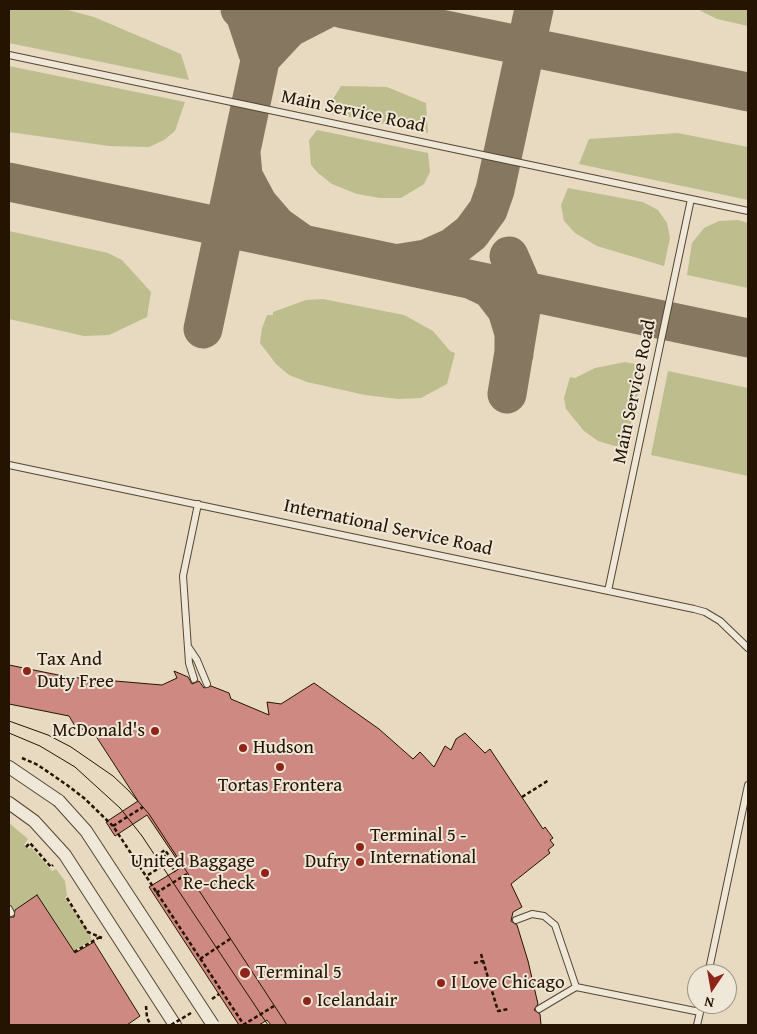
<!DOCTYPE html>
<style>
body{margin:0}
#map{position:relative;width:757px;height:1034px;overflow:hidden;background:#e7dac1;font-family:"Gentium Book Plus",serif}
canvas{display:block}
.frame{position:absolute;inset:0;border:10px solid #241401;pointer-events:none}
.north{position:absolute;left:687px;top:964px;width:50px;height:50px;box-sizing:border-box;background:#efe7d7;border:1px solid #9e9381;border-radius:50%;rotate:192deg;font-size:14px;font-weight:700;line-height:20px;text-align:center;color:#241401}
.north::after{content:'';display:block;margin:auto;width:18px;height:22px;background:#8f2418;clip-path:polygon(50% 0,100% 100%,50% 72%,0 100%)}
</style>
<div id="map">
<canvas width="757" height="1034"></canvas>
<div class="frame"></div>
<div class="north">N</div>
</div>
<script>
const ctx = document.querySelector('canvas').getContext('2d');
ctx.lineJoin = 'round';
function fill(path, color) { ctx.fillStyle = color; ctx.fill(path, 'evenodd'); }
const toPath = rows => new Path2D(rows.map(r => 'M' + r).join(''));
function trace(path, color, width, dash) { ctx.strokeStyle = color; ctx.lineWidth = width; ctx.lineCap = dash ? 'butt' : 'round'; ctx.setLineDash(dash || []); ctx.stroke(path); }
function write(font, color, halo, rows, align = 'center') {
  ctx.font = font + ' "Gentium Book Plus",serif'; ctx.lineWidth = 4; ctx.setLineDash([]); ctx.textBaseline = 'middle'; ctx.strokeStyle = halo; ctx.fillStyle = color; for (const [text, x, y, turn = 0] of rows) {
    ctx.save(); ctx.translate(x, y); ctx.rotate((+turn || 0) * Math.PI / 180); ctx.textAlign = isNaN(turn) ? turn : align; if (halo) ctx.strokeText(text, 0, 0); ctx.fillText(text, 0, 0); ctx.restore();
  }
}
fill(toPath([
 [9,9,64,9,94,17,181,54,189,80,9,43],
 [697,9,748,9,748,26,717,19],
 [9,66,185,102,175,131,164,140,149,147,109,146,9,132],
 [341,86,387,87,426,103,428,133,325,112],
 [317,130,428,153,430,172,424,184,401,198,380,198,357,194,332,184,318,173,311,165,309,140],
 [678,133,748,147,748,200,579,164,589,139],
 [568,188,643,202,658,210,667,223,670,238,664,266,597,246,575,233,564,221,561,205],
 [738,220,748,223,748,288,687,275,692,243,704,228,719,221],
 [9,231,108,253,122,260,151,292,147,317,109,335,84,336,9,319],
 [323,299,404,315,433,331,450,351,455,353,447,384,421,398,398,399,365,395,307,382,289,375,276,364,260,343,262,328,267,315,273,315,273,312,306,300],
 [625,362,645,366,625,449,598,441,584,431,566,409,564,398,570,377,575,378,595,368],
 [668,371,748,388,748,476,651,455],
 [9,823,28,839,24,845,29,849,31,847,52,871,56,869,65,881,67,896,65,898,90,934,92,940,85,944,73,951,37,896,9,914]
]), '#bdbd8e');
trace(toPath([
 [240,9,245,14,260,59,289,28,326,9],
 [343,9,748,92],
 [241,153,243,176,258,204,277,226,301,243],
 [9,182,748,338],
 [401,263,426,259,453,247,471,233,488,210,495,190,534,9],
 [472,280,491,289,507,310,514,333,514,354],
 [203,329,271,9],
 [507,394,522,304,519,279,509,256]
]), '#867761', 39);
const building = toPath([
 [9,665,68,677,162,685,177,678,174,671,188,677,192,684,199,681,204,688,211,686,229,693,231,699,269,715,267,702,281,704,314,683,379,729,413,759,420,752,434,767,445,746,451,750,456,739,465,733,485,753,490,749,543,829,545,827,553,838,550,840,554,845,548,850,550,853,511,884,522,907,513,912,511,921,517,925,528,961,538,1004,534,1010,540,1014,541,1025,271,1025,267,1020,259,1025,239,1025,149,887,182,867,147,815,115,836,106,822,138,801,92,730,81,729,75,726,69,716,9,704,9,665],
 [37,895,75,953,94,942,140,1016,127,1025,9,1025,9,917,14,917,15,910,37,895]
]);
fill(building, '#ce8982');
trace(building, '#241401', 1);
const lane = toPath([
 [9,55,748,211],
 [9,465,694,609,705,612,720,621,748,648],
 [608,591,691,199],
 [189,648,197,660,207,684],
 [194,679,189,663,183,576,198,504],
 [9,909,11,913],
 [516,920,532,914,544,916,555,925,576,987],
 [708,974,748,785],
 [539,1009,576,987,700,1012],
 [697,1025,702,1004]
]);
const street = toPath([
 [9,767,59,801],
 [9,803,34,821,65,855,175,1025]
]);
trace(lane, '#554631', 8);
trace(street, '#554631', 14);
trace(toPath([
 [22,758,38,765,67,785,84,798,113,826,244,1025],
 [522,797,549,780],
 [26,847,30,843,51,867,53,865],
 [148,875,172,860],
 [67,898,88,932,102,938],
 [74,952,100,937],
 [481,954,498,1011,508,1009],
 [474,963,483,961],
 [146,1006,147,1018,151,1025]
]), '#241401', 2.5, [4, 2.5]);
trace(lane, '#efe7d7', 6);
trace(street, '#efe7d7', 12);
trace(toPath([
 [9,721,48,735,71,747,113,776,129,791,149,814,287,1025],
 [9,733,40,746,75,767,120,808,142,836,268,1025]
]), '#241401', 1);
const streetBridge = toPath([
 [59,801,86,831,213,1025]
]);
trace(streetBridge, '#554631', 14, []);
trace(toPath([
 [113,826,143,807],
 [172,860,165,850,162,852,175,872],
 [156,893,187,874],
 [200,959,230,939],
 [212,999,219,994],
 [171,1025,191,1013],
 [243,1025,274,1006]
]), '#241401', 2.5, [4, 2.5]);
trace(streetBridge, '#efe7d7', 12);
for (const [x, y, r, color] of [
 [27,671,5,"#8f2418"],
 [155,731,5,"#8f2418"],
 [243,748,5,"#8f2418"],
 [280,767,5,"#8f2418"],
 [360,847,5,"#8f2418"],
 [360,862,5,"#8f2418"],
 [265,873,5,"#8f2418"],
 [245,973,6,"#8f2418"],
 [441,983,5,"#8f2418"],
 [307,1001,5,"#8f2418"]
]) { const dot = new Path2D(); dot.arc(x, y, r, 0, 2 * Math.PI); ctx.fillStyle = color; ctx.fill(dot); trace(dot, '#efe7d7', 2); }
write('19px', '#241401', '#efe7d7', [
 ["Main Service Road",353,112,12],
 ["Main Service Road",635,392,-78],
 ["International Service Road",388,528,12]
]);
write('19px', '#241401', '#efe7d7', [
 ["Tax And",37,660],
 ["Duty Free",37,682],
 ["McDonald's",145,731,"right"],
 ["Hudson",253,748],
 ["Tortas Frontera",280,786,"center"],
 ["Terminal 5 -",370,836],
 ["International",370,858],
 ["United Baggage",255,862,"right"],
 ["Re-check",255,884,"right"],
 ["Dufry",350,862,"right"],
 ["Terminal 5",256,973],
 ["I Love Chicago",451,983],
 ["Icelandair",317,1001]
], 'left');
</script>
